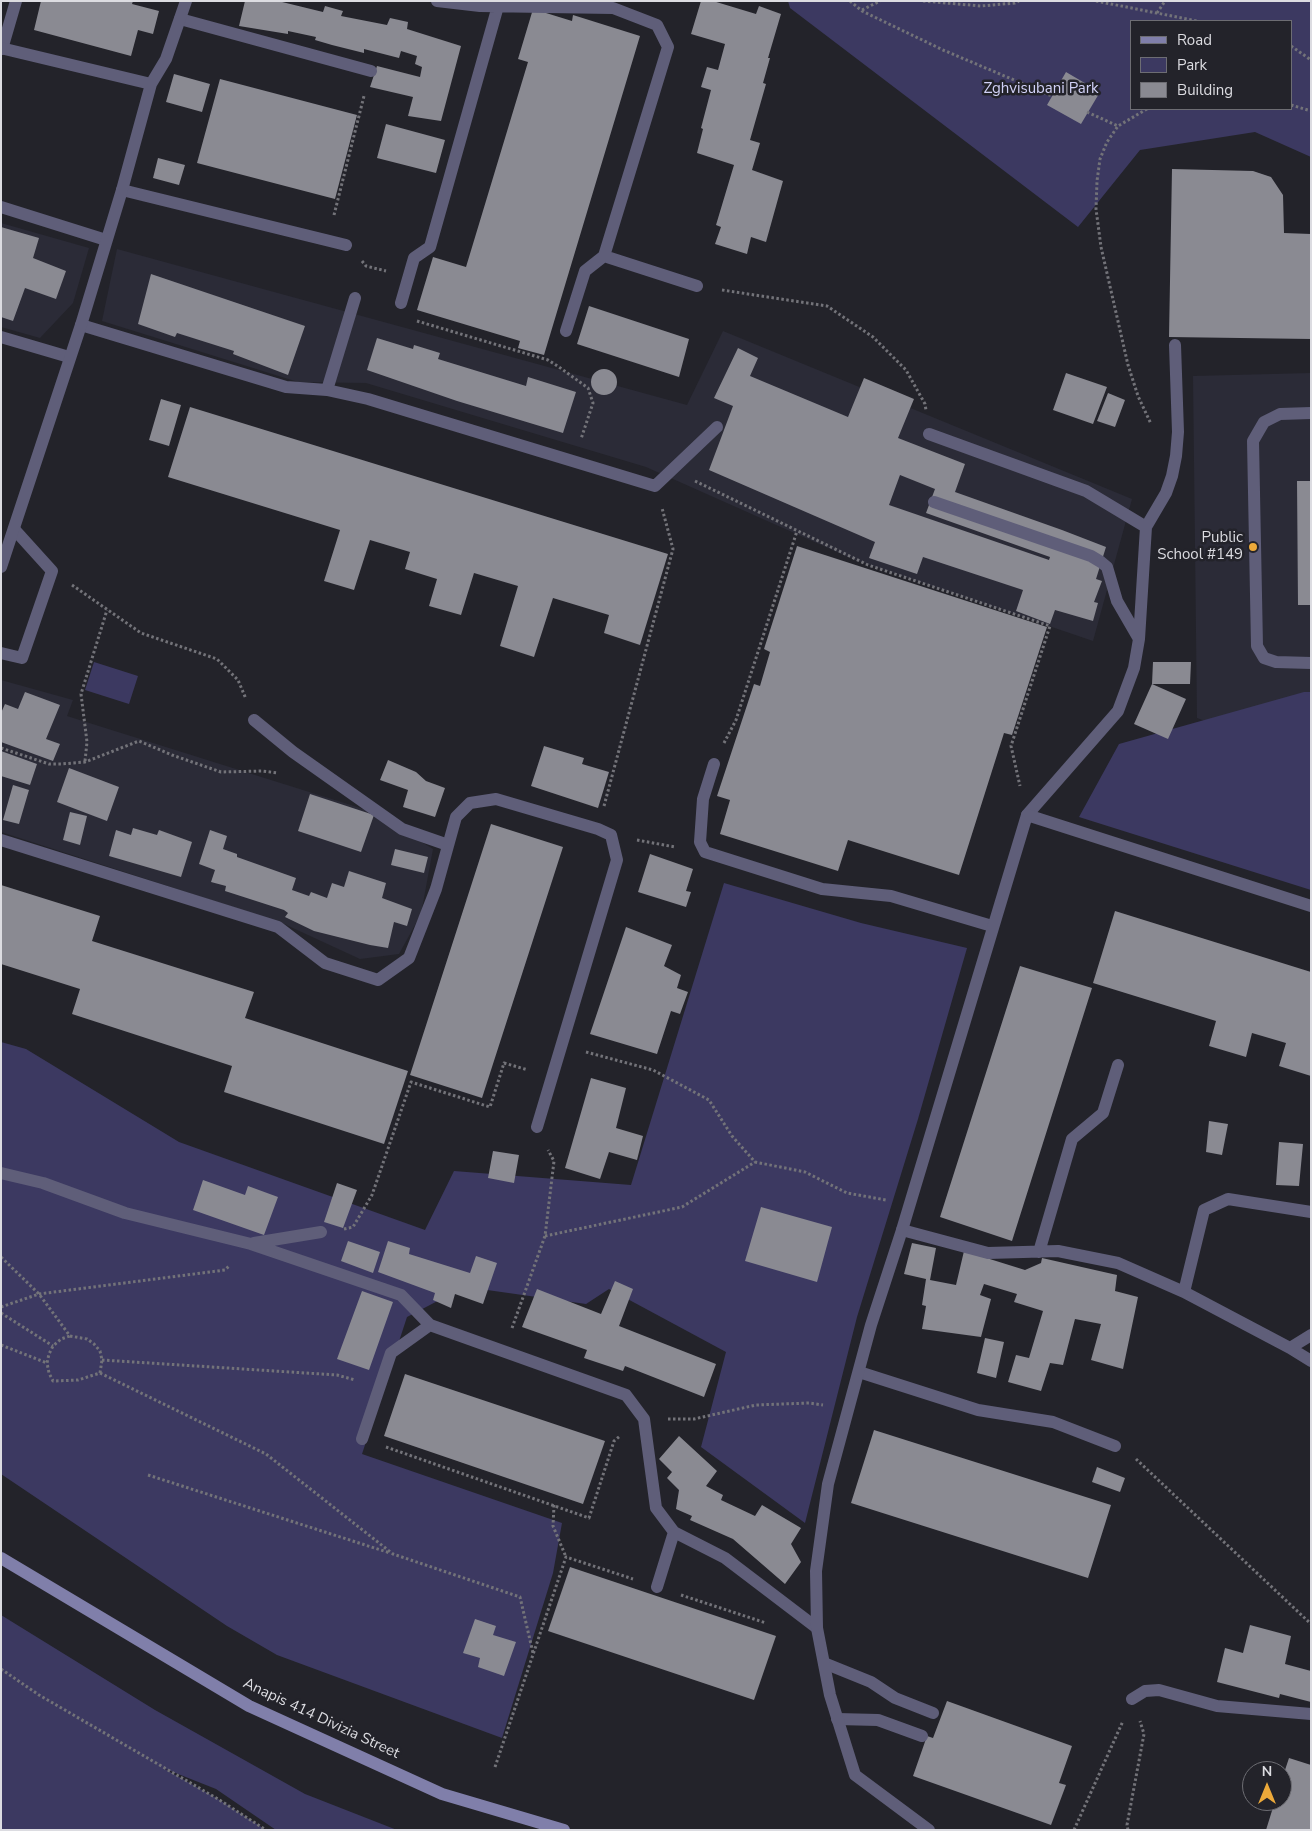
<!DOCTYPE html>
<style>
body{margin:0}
#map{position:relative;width:1312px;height:1831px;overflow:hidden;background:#23232a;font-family:"Nunito Sans",sans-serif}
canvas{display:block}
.frame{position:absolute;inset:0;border:2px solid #dcdce1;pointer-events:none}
.legend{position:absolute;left:1130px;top:20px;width:162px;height:90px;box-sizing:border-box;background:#23232a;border:1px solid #6d6d73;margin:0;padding:6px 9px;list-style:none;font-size:15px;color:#dcdce1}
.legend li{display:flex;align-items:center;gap:10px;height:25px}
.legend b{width:25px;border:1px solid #6d6d73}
.north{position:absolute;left:1242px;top:1761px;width:50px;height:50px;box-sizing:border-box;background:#23232a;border:1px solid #6d6d73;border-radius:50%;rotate:0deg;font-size:14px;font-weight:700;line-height:20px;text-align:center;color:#dcdce1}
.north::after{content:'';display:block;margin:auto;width:18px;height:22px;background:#eca93a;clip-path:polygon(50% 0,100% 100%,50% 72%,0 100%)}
</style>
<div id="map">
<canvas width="1312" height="1831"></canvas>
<div class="frame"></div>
<ul class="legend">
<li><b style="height:6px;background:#807faa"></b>Road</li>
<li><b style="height:14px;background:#3c3961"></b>Park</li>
<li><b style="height:14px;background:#8a8a92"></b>Building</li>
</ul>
<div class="north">N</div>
</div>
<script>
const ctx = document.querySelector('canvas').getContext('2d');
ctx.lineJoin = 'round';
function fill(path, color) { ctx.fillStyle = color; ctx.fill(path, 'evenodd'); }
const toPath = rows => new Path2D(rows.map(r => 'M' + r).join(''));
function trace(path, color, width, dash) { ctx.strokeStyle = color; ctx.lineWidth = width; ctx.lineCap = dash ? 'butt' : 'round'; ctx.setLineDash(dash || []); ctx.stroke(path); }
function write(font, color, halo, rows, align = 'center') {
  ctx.font = font + ' "Nunito Sans",sans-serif'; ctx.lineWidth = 5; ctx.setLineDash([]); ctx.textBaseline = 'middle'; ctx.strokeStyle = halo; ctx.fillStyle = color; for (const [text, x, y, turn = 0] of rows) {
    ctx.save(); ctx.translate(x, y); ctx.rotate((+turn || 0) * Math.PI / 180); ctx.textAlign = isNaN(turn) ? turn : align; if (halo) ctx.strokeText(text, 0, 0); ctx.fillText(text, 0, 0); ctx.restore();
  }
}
fill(toPath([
 [1,223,89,248,73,303,40,338,1,327],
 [117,249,687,405,723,331,1132,499,1093,641,855,560,646,467,366,383,298,382,102,321],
 [1311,373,1311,760,1197,718,1193,376],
 [1,680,73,700,67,716,373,812,433,849,421,914,399,954,360,959,282,923,1,832]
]), '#2b2b37');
fill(toPath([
 [788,1,1311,1,1311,157,1255,132,1140,150,1078,227,790,8],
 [1131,21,1291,21,1291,109,1131,109],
 [94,662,138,676,129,704,85,690],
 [1304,692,1311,692,1311,890,1079,817,1119,744],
 [724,883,861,923,967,948,918,1119,857,1317,805,1523,701,1447,726,1352,609,1289,586,1304,452,1285,449,1295,407,1317,362,1454,562,1523,553,1573,502,1738,277,1655,227,1626,1,1474,1,1042,26,1049,179,1142,425,1230,454,1171,631,1185],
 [1,1615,155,1710,305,1794,397,1830,276,1830,216,1789,163,1768,218,1799,266,1830,1,1830]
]), '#3c3961');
fill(toPath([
 [41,1,133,1,132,4,159,11,153,34,138,30,131,56,34,30],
 [245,1,278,1,323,12,325,6,343,11,341,16,387,25,390,18,408,22,407,29,461,46,441,121,408,116,413,97,370,87,377,66,420,77,422,67,415,64,417,56,401,51,399,58,364,49,364,53,332,45,315,40,316,37,288,31,288,34,239,26],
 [701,1,713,1,756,14,759,6,781,14,768,58,770,58,763,83,766,84,750,140,760,143,752,170,783,181,766,242,751,237,747,254,715,244,721,227,716,225,734,165,697,153,703,129,701,128,711,90,701,87,707,67,718,70,725,44,691,34],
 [533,9,572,21,573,15,640,36,544,355,518,348,520,341,417,310,433,257,466,267,528,62,518,59],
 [1066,72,1100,92,1081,124,1047,105],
 [174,74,210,84,202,112,166,102],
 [220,79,357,115,335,199,197,163],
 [386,124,445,140,436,173,377,158],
 [158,158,185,165,179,185,153,178],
 [1172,169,1253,171,1271,177,1283,195,1284,233,1311,234,1311,339,1169,337],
 [1,227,39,238,33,258,66,271,56,299,25,288,13,321,1,317],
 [151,274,305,326,288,375,233,354,234,351,177,333,175,337,138,324],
 [589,306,689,339,679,377,577,344],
 [377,338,413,349,414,345,440,353,438,359,526,386,528,377,576,392,563,433,457,401,367,370],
 [738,348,758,358,750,376,848,417,864,378,914,399,898,438,965,464,955,492,1062,530,1106,547,1096,579,1102,581,1094,602,1098,603,1093,621,1055,610,1050,624,1016,611,1023,590,923,557,917,574,869,558,875,542,709,470,733,406,714,398],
 [900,475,935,489,926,513,1050,557,1049,560,889,505],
 '591 382a13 13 0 1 1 26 0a13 13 0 1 1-26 0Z',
 [1066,373,1107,387,1093,424,1053,410],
 [1108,393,1125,400,1115,427,1097,421],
 [161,399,181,405,169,446,149,440],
 [190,407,668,554,640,645,604,633,609,615,553,598,534,657,500,646,518,586,474,573,461,615,429,606,437,579,405,569,410,552,370,540,354,590,324,581,340,530,168,477],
 [1297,481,1311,481,1311,605,1298,605],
 [797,546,1047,627,1012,735,1004,733,959,875,848,840,838,871,720,834,730,800,717,796,754,684,760,686,770,652,764,649],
 [1153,662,1191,662,1190,684,1152,684],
 [1152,684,1186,699,1168,739,1134,724],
 [25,692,60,705,46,739,60,744,53,761,1,742,1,713,5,704,18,709],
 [544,746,584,758,582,764,609,772,598,808,531,786],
 [1,751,37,764,30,785,1,776],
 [388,760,416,772,426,781,445,788,435,817,403,807,408,790,380,780],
 [69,768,119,787,107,821,57,802],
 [13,785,29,790,19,824,3,820],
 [310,794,374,815,361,852,298,831],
 [70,812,87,816,80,845,63,840],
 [491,824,563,847,482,1098,410,1075],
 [133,828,157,835,159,830,192,842,181,877,109,856,116,830,131,835],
 [210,830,227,836,223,849,237,854,237,857,296,878,292,890,309,896,311,892,327,898,332,883,344,887,349,871,386,883,382,898,412,909,407,926,394,922,388,948,370,945,314,931,285,917,288,913,284,910,225,891,226,886,211,882,215,870,199,864],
 [395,849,428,857,424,873,391,865],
 [650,854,693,869,686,891,691,892,686,907,638,892],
 [1,885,100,916,92,941,254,992,245,1018,408,1071,384,1144,224,1092,232,1066,72,1014,80,989,1,964],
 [1115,911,1311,972,1311,1076,1279,1066,1286,1043,1252,1033,1246,1057,1209,1046,1216,1021,1093,983],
 [626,927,672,945,664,966,681,975,677,988,688,992,680,1014,671,1011,657,1054,590,1034],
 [1020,966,1092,988,1012,1241,940,1217],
 [591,1078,626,1088,616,1128,643,1136,637,1160,609,1152,600,1179,565,1168],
 [1209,1121,1228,1124,1222,1155,1206,1152],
 [1279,1142,1303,1144,1299,1186,1276,1185],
 [493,1151,519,1155,514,1183,488,1178],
 [203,1180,245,1195,248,1186,278,1197,264,1235,193,1210],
 [337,1183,357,1190,343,1228,324,1222],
 [761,1207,832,1227,817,1282,745,1261],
 [348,1241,380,1252,373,1273,341,1261],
 [388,1241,410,1248,409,1254,470,1273,476,1256,497,1263,483,1304,455,1294,451,1308,433,1300,435,1293,378,1272],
 [912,1243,936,1248,930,1280,956,1285,964,1251,1025,1270,1041,1263,1042,1258,1117,1275,1115,1291,1138,1297,1123,1369,1091,1360,1101,1324,1075,1319,1063,1365,1050,1363,1041,1391,1008,1382,1016,1355,1029,1358,1043,1311,1014,1302,1017,1294,984,1284,980,1295,991,1299,981,1337,922,1329,926,1306,922,1305,926,1279,904,1274],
 [615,1281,633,1289,619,1326,716,1364,704,1397,625,1366,623,1371,584,1358,587,1350,522,1327,537,1289,601,1314],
 [362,1291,393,1302,369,1370,337,1359],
 [985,1338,1004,1342,996,1378,977,1373],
 [405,1374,605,1441,583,1504,384,1436],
 [874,1430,1111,1505,1088,1578,851,1503],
 [679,1436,717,1471,706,1486,723,1495,721,1500,755,1516,762,1505,801,1528,791,1544,801,1562,785,1584,733,1539,690,1520,692,1516,676,1509,679,1490,667,1478,672,1472,659,1459],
 [1097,1467,1125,1478,1120,1492,1092,1482],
 [570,1567,776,1636,754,1700,548,1631],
 [475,1619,496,1626,493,1635,516,1642,504,1676,478,1667,480,1658,463,1653],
 [1250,1625,1291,1636,1285,1664,1311,1671,1311,1702,1280,1694,1279,1698,1217,1682,1225,1648,1243,1653],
 [947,1701,1072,1746,1059,1783,1066,1785,1051,1825,913,1776,927,1736,933,1738],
 [1289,1758,1311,1765,1311,1830,1266,1830,1275,1801,1282,1801,1282,1779]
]), '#8a8a92');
trace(toPath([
 [850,1,862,11,943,50,1052,96],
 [923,1,981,6,1015,3,1019,1],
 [1096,1,1197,21],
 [862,10,880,1],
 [1157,13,1165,1],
 [1291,46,1311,60],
 [1291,105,1311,111],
 [1147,109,1118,126,1107,142,1100,159,1097,181,1096,209,1101,247,1128,365,1138,396,1151,424],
 [1087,112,1118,126],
 [334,215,364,96],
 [362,261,366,266,386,271],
 [722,290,827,306,873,337,906,370,925,404,926,410],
 [417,321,548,360,559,367,588,388,593,403,581,439],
 [695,481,868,565,1050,626,1011,746,1020,786],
 [72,585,141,633,217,659,238,680,246,699],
 [724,743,736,720,797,531],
 [1,748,49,764,61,764,85,762,139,741,172,755,221,772,262,771,278,773],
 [85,761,87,742,81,694,107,610],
 [604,806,673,549,662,508],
 [637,840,675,847],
 [586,1052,653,1070,709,1100,732,1136,755,1162,805,1172,847,1193,886,1200],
 [344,1229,353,1227,372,1195,411,1082,490,1107,504,1063,528,1070],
 [545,1236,682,1207,755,1162],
 [1,1257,39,1294,70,1336],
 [1,1307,39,1294,225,1270,230,1265],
 [1,1313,53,1346],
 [512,1328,545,1236,554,1161,548,1150],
 [70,1336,87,1339,94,1344,100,1351,102,1360,100,1373,78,1380,53,1381,49,1373,47,1363,49,1354,53,1346,61,1339,70,1336],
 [1,1345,47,1363],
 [102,1360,337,1375,355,1380],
 [100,1373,266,1454,393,1554,520,1597,533,1653],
 [668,1419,694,1419,756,1405,809,1403,823,1405],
 [386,1447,589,1518,614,1441,620,1436],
 [1136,1459,1311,1624],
 [148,1475,390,1553],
 [554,1505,553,1526,566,1557],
 [681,1595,766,1623],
 [1,1669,39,1695,218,1799,266,1830],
 [495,1767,566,1557,633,1579],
 [1074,1830,1123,1721],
 [1128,1830,1127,1825,1144,1734,1140,1721]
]), '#737379', 3, [2.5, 2.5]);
trace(toPath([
 [437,1,480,6,613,8,657,25,668,47,604,256,585,271,566,331],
 [180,19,371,71],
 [2,49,16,1],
 [122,190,346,245],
 [1,207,106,240],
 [604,256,697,286],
 [401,303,414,258,430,247,498,6],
 [81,325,286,387,327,390,368,399,655,486,717,427],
 [1,337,69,357],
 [327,390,355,298],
 [1311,413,1280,414,1264,422,1253,441,1257,646,1264,658,1276,662,1311,663],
 [929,434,1086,491,1146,527,1139,639,1134,668,1118,711,1027,815],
 [934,502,1091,556,1101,562,1107,567,1117,601,1139,639],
 [1146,527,1166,493,1172,476,1176,456,1178,432,1175,345],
 [1,653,22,658,52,571,14,529],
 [254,720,293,752,402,829,448,845],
 [714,764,703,799,700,842,705,852,822,889,891,896,992,926],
 [1,840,278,927,325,963,378,980,409,958,436,889,456,817,470,803,496,799,598,829,611,835,617,860,537,1127],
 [1,1173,43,1183,125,1213,251,1244,401,1295,430,1325,626,1395,644,1419,656,1508,674,1532,725,1558,817,1628],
 [902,1230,988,1253,1058,1251,1118,1263,1184,1292,1290,1348,1311,1361],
 [254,1243,321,1232],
 [1039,1252,1072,1139,1103,1113,1118,1065],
 [1184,1292,1204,1210,1228,1199,1311,1212],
 [1290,1348,1311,1335],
 [859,1372,978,1410,1053,1422,1115,1446],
 [362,1439,391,1353,430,1325],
 [657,1587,674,1532],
 [824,1663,871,1682,895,1698,933,1713],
 [1132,1699,1145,1691,1159,1690,1217,1706,1311,1714],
 [837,1719,878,1720,922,1736]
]), '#5f5e79', 12);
trace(toPath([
 [1,48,151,84],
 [1,567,81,325,122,190,151,84,166,59,186,1],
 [929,1830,855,1775,830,1695,817,1628,816,1571,828,1484,871,1325,902,1230,1027,815,1311,906]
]), '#5f5e79', 12);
trace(toPath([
 [1,1558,249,1706,442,1794,564,1830]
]), '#807faa', 12);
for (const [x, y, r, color] of [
 [1253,547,5,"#eca93a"]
]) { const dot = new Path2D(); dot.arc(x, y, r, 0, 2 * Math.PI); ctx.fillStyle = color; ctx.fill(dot); trace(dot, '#23232a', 2); }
write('15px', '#d1d1f6', '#23232a', [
 ["Zghvisubani Park",1041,89]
]);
write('15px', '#dcdce1', '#23232a', [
 ["Public",1243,538],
 ["School #149",1243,555]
], 'right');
write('15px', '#dcdce1', '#23232a', [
 ["Anapis 414 Divizia Street",321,1719,25]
]);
</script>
